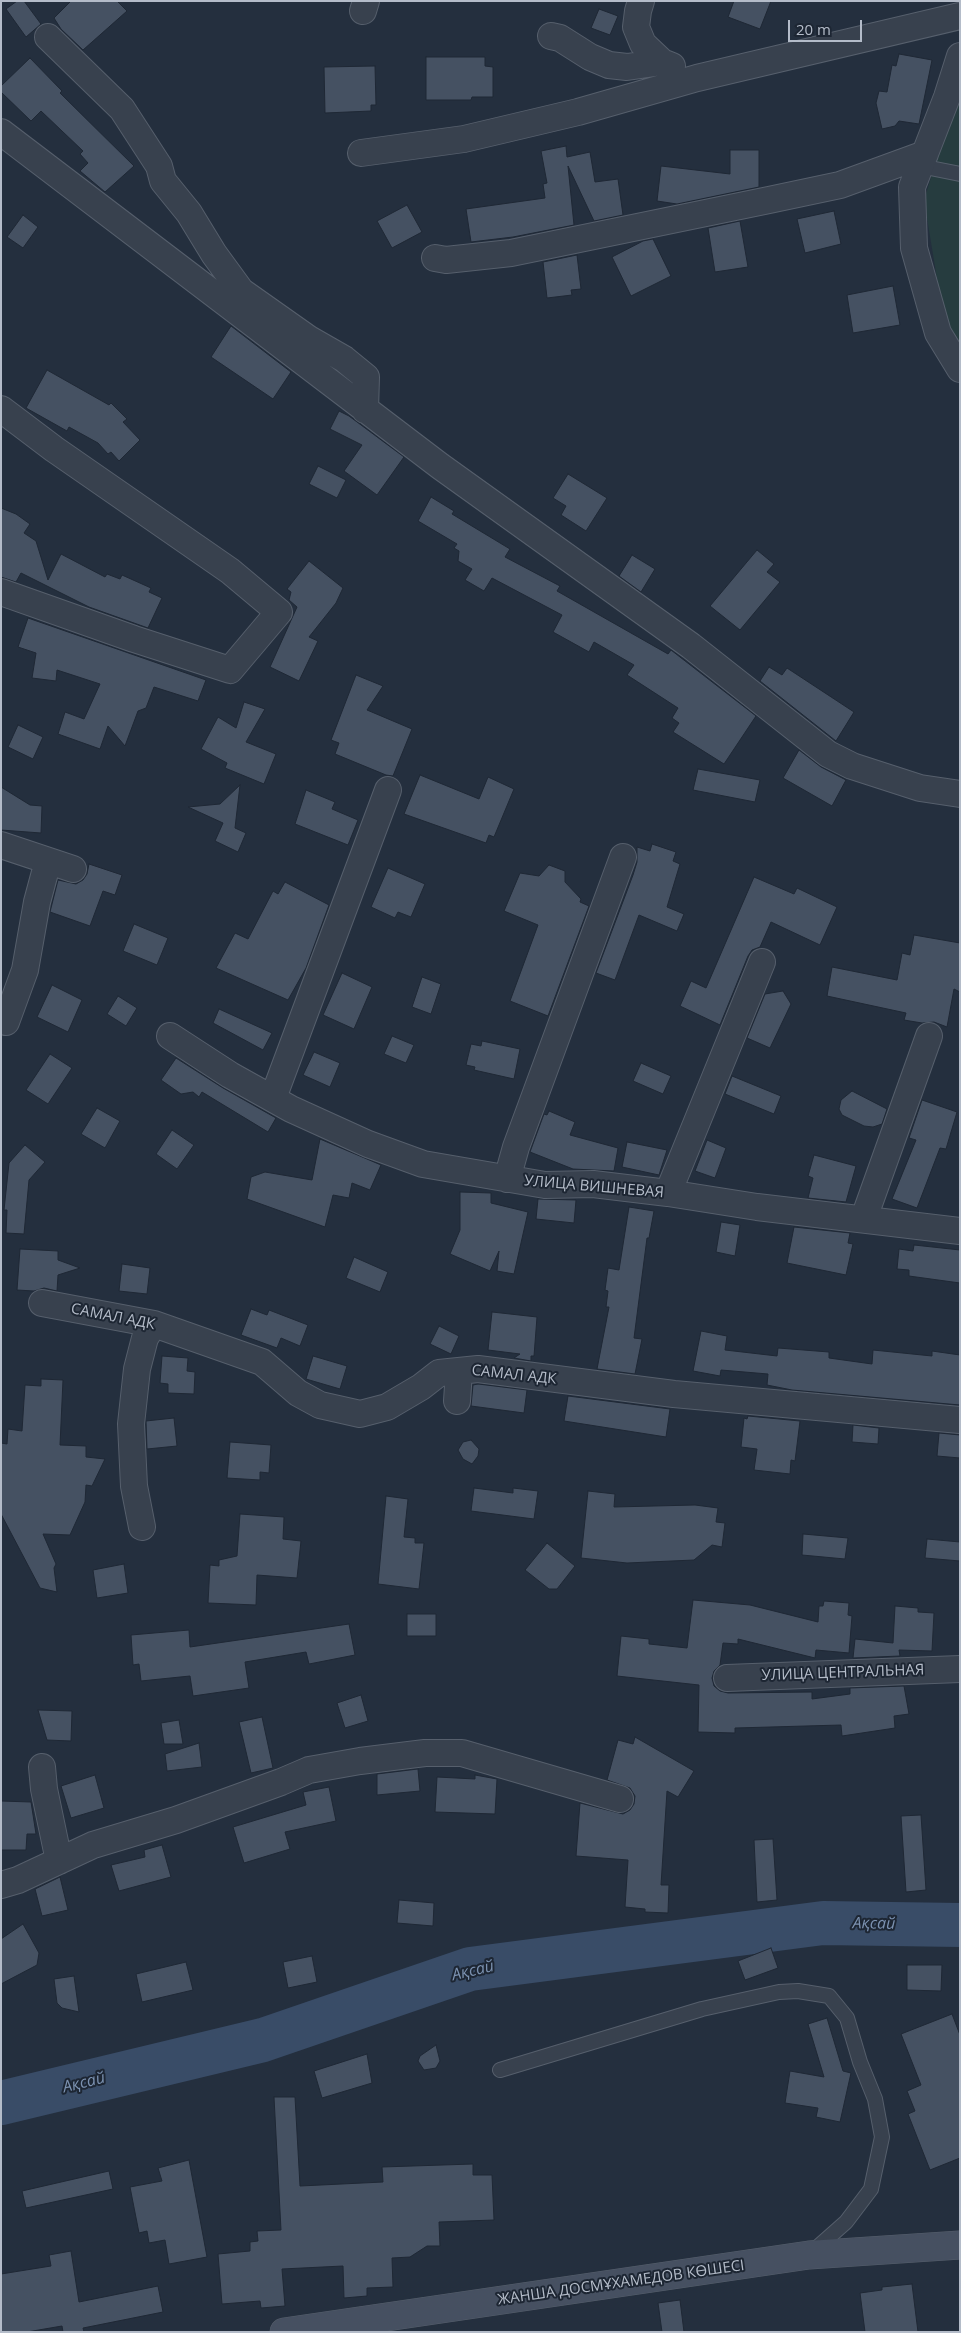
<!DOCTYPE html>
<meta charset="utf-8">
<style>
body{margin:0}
#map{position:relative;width:961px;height:2333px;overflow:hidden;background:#242f3e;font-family:"Open Sans",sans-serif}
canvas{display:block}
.frame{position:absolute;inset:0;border:2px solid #b4bcc9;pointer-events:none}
.scale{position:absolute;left:788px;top:20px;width:74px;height:22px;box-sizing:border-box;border:2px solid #b4bcc9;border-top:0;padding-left:6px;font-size:15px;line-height:18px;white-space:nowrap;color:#b4bcc9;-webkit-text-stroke:4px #1d2633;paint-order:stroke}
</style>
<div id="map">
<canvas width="961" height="2333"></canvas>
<div class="frame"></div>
<div class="scale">20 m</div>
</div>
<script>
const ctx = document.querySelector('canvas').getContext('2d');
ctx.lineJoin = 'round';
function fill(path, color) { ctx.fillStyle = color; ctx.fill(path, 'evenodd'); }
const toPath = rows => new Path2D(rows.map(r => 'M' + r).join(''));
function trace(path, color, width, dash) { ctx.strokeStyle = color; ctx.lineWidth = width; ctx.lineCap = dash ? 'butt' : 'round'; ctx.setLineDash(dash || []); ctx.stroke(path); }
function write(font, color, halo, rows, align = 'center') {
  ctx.font = font + ' "Open Sans",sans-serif'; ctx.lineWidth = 4; ctx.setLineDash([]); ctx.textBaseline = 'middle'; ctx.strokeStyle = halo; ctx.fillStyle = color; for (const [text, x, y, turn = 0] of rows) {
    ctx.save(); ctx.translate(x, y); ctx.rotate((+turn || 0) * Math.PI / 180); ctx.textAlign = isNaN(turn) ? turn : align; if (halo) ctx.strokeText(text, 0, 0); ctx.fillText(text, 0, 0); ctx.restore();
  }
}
fill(toPath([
 [960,85,960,348,945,327,924,200]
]), '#263c3f');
trace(toPath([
 [1,2103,263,2040,470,1969,823,1923,960,1925]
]), '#394c67', 44);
const building = toPath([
 [17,1,24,1,41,24,26,37,6,9,17,1],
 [71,1,117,1,127,11,83,50,61,29,54,18,71,1],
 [734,1,771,1,760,29,728,17,734,1],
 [599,9,618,16,610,35,591,28,599,9],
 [899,54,932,60,919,124,899,121,895,126,882,129,876,103,879,91,887,92,892,65,896,66,899,54],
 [426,57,485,57,485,66,493,67,493,97,472,97,471,100,426,100,426,57],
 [30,58,62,91,60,93,134,166,105,192,80,171,88,163,80,154,83,151,41,111,31,121,1,92,1,86,30,58],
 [375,66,376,105,371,105,371,111,325,113,324,67,375,66],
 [566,146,567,157,590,152,595,182,618,179,623,215,594,221,568,166,574,225,513,237,471,242,466,209,545,198,543,184,547,183,541,151,566,146],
 [730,150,759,150,759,187,677,204,657,201,661,166,730,174,730,150],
 [407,205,422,232,392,248,377,221,407,205],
 [834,211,841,244,805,253,797,219,834,211],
 [23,215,38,227,23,248,7,237,23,215],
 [740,221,748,267,715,272,708,228,740,221],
 [653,239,671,276,631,296,612,257,643,241,653,239],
 [577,255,581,289,571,290,572,295,547,298,543,262,577,255],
 [893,286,900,325,853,333,847,295,893,286],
 [231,326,291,372,273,399,211,357,231,326],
 [47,370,109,405,111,403,127,419,123,422,140,440,119,461,111,452,108,454,98,443,69,427,67,431,26,408,47,370],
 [339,411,349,416,404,457,377,495,344,471,362,445,330,429,339,411],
 [318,466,346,480,337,498,309,484,318,466],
 [568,474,607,498,586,531,561,515,566,506,553,498,568,474],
 [431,497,454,511,452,514,510,549,505,557,560,586,557,591,668,654,671,650,756,716,724,764,673,732,679,723,672,718,678,708,627,675,634,665,594,642,589,652,553,632,562,615,492,578,484,591,465,580,472,569,458,561,459,551,454,548,457,544,418,521,431,497],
 [1,508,16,514,30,524,24,533,36,541,48,580,61,554,105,577,107,574,120,579,122,575,151,588,149,592,162,598,148,628,89,607,21,573,16,582,1,577,1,508],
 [757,550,774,564,767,572,780,582,740,630,710,606,757,550],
 [632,555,655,569,641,592,619,576,632,555],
 [309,561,343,588,336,603,309,637,318,641,299,681,270,667,297,607,289,600,291,592,287,589,309,561],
 [28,618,206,680,198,701,154,687,146,708,138,711,125,746,108,726,100,749,58,734,65,712,84,719,100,684,57,670,56,681,32,678,36,653,18,647,28,618],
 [769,667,782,675,787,668,854,712,836,741,760,681,769,667],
 [356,675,383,686,367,710,412,729,393,776,386,775,335,754,339,743,331,740,356,675],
 [244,702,265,709,246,742,276,754,264,784,225,768,227,763,201,749,218,717,236,728,244,702],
 [18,725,43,737,33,759,8,747,18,725],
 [799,750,821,767,846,780,832,806,783,778,799,750],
 [698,769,760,780,755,802,693,790,698,769],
 [420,775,479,799,488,777,514,789,494,837,489,835,486,843,404,814,420,775],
 [240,785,235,828,246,833,238,852,215,841,223,823,188,807,220,804,240,785],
 [1,787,30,805,42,806,41,833,1,830,1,787],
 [306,790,335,802,332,809,358,820,348,845,295,824,306,790],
 [652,844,676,852,673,861,680,864,667,907,684,914,677,931,639,915,615,980,596,973,633,875,637,862,637,847,650,851,652,844],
 [89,864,122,875,115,895,103,891,90,926,50,912,58,880,76,884,83,880,87,874,89,864],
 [549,865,565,871,565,882,581,899,580,902,589,906,548,1016,510,1001,538,925,504,911,520,873,539,876,549,865],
 [388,868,425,884,411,917,398,912,395,918,371,907,388,868],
 [754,877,794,894,797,888,837,907,820,945,771,922,760,947,752,950,748,956,720,1025,680,1006,691,981,706,988,754,877],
 [285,882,329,905,306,968,288,1000,216,968,235,933,248,939,273,891,278,894,285,882],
 [134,924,168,938,157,965,123,951,134,924],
 [914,935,960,943,960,992,954,989,947,1027,934,1022,922,1023,904,1020,906,1013,827,996,832,967,897,980,902,953,910,955,914,935],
 [342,973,372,987,354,1029,323,1015,342,973],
 [422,977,441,984,431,1014,412,1007,422,977],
 [52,985,82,1000,68,1032,37,1017,52,985],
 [783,991,791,1004,770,1048,747,1038,765,994,783,991],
 [118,996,137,1008,126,1026,107,1014,118,996],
 [219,1009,272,1033,263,1050,213,1023,219,1009],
 [392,1036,414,1045,406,1063,384,1054,392,1036],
 [482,1041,520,1049,514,1079,474,1070,475,1067,466,1065,471,1044,481,1046,482,1041],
 [314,1052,340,1063,330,1087,303,1075,314,1052],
 [50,1054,72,1068,48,1104,26,1090,50,1054],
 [176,1058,223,1088,276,1118,268,1132,202,1092,199,1097,193,1092,181,1094,161,1080,176,1058],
 [641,1063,671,1076,663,1094,633,1081,641,1063],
 [732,1076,781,1096,774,1114,725,1094,732,1076],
 [852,1091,887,1109,882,1124,873,1127,864,1126,842,1115,839,1109,841,1100,852,1091],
 [922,1100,957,1112,946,1149,940,1148,917,1208,892,1199,916,1140,909,1138,922,1100],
 [97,1108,120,1121,105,1148,81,1134,97,1108],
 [549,1111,575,1122,570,1135,618,1148,614,1171,573,1169,530,1152,544,1114,547,1115,549,1111],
 [172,1130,194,1145,177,1169,156,1154,172,1130],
 [320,1139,381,1165,370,1190,352,1183,349,1198,333,1195,325,1227,247,1199,251,1177,265,1172,312,1180,320,1139],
 [707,1140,726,1148,715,1178,695,1171,707,1140],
 [627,1142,667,1150,659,1175,622,1167,627,1142],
 [25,1145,45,1162,29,1180,24,1234,6,1233,7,1210,4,1210,9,1163,25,1145],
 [814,1155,856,1166,846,1202,808,1198,813,1178,808,1176,814,1155],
 [460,1192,491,1193,491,1203,528,1212,514,1274,497,1271,499,1251,490,1271,450,1254,460,1230,460,1192],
 [538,1199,576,1200,574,1223,536,1219,538,1199],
 [629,1207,654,1211,649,1238,647,1238,634,1338,642,1339,635,1374,597,1369,609,1307,606,1307,608,1291,605,1290,608,1268,619,1270,629,1207],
 [721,1222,740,1225,735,1256,716,1252,721,1222],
 [794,1227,850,1233,848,1243,853,1244,846,1275,787,1263,794,1227],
 [914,1245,960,1250,960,1283,909,1276,909,1270,897,1269,899,1249,913,1251,914,1245],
 [20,1249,58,1251,58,1260,80,1268,58,1275,57,1291,44,1288,34,1291,17,1290,20,1249],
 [354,1257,388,1272,380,1292,346,1278,354,1257],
 [122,1264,150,1268,147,1294,119,1291,122,1264],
 [251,1309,267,1315,269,1310,308,1325,300,1346,281,1338,277,1348,241,1335,251,1309],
 [492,1312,537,1317,534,1356,531,1356,531,1361,514,1358,520,1354,488,1350,492,1312],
 [439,1326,459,1336,451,1354,430,1344,439,1326],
 [701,1331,727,1336,725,1350,777,1356,778,1348,829,1352,829,1358,872,1364,873,1350,932,1356,932,1351,960,1355,960,1405,792,1390,767,1385,768,1374,721,1370,720,1376,693,1371,701,1331],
 [162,1356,188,1358,187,1371,195,1372,194,1394,168,1393,168,1384,160,1383,162,1356],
 [313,1356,347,1366,340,1389,306,1379,313,1356],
 [41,1379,63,1380,60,1445,86,1446,86,1457,105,1459,92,1486,86,1485,85,1502,70,1535,43,1534,56,1564,54,1568,57,1592,40,1588,1,1514,1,1443,7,1444,8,1429,22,1431,25,1385,41,1386,41,1379],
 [478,1384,527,1390,524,1413,471,1406,473,1385,478,1384],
 [568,1396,670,1409,666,1437,564,1421,568,1396],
 [748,1416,800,1421,795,1461,791,1460,790,1474,754,1470,757,1449,741,1447,744,1418,747,1419,748,1416],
 [174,1418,177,1446,147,1449,146,1421,174,1418],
 [853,1425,879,1428,878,1444,852,1442,853,1425],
 [939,1433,960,1435,960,1458,937,1456,939,1433],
 [471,1440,479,1449,478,1456,472,1464,463,1459,458,1450,463,1442,471,1440],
 [230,1442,271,1445,269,1473,260,1472,260,1480,227,1478,230,1442],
 [474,1488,513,1493,513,1488,538,1491,534,1519,471,1511,474,1488],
 [588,1491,615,1494,614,1507,695,1505,718,1508,716,1522,725,1523,722,1547,712,1545,694,1560,627,1563,581,1558,588,1491],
 [386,1496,408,1499,404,1537,415,1538,415,1543,424,1543,419,1589,378,1584,386,1496],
 [240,1514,284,1517,283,1539,301,1541,297,1578,257,1575,256,1605,208,1603,210,1565,219,1566,219,1560,237,1556,240,1514],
 [803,1534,848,1538,845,1559,802,1555,803,1534],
 [927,1539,960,1542,960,1561,925,1558,927,1539],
 [547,1543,575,1566,557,1589,549,1589,525,1570,547,1543],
 [124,1564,128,1593,97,1598,93,1570,124,1564],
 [693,1600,750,1605,818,1622,819,1606,823,1606,824,1601,849,1603,848,1615,852,1616,849,1653,816,1650,815,1658,738,1639,738,1644,723,1643,720,1665,714,1671,712,1678,714,1686,720,1691,728,1693,812,1692,812,1699,850,1694,850,1688,904,1686,909,1714,894,1716,895,1728,842,1736,841,1725,735,1728,735,1733,698,1732,699,1685,617,1676,621,1636,649,1639,649,1644,687,1648,693,1600],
 [895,1606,918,1608,918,1612,934,1613,932,1651,899,1650,900,1656,853,1658,855,1639,893,1643,895,1606],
 [407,1614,436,1614,436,1636,407,1636,407,1614],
 [349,1624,355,1655,309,1664,306,1652,245,1662,249,1688,193,1696,190,1676,141,1681,139,1664,133,1665,131,1635,189,1630,190,1647,349,1624],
 [361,1695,368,1721,345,1728,337,1703,361,1695],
 [38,1710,72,1711,71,1741,47,1740,38,1710],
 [262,1717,273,1768,251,1773,239,1722,262,1717],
 [179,1720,183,1744,164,1744,161,1723,179,1720],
 [635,1737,694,1771,678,1797,667,1791,661,1885,669,1885,668,1913,645,1912,645,1909,625,1907,628,1860,576,1856,580,1803,623,1814,630,1810,634,1804,635,1796,630,1788,607,1780,618,1740,633,1744,635,1737],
 [199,1743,202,1767,167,1771,165,1754,199,1743],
 [418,1769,420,1791,377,1795,377,1774,418,1769],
 [95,1775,104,1808,71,1818,61,1786,95,1775],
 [475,1775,497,1779,495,1814,435,1812,437,1777,475,1779,475,1775],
 [329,1787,336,1821,285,1832,290,1849,244,1863,233,1827,306,1805,303,1792,329,1787],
 [1,1801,31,1802,36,1834,27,1834,26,1850,1,1850,1,1801],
 [921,1815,926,1890,906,1892,901,1816,921,1815],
 [773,1839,777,1900,757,1902,754,1840,773,1839],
 [162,1845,171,1877,119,1891,111,1865,145,1857,144,1850,162,1845],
 [60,1877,68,1910,42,1916,35,1889,60,1877],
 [399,1900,434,1903,433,1926,397,1923,399,1900],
 [23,1924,39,1953,37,1965,1,1984,1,1939,23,1924],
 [771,1948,778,1968,745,1980,738,1961,771,1948],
 [312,1956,317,1982,288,1988,283,1962,312,1956],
 [186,1962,193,1990,142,2002,136,1974,186,1962],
 [907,1965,942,1965,941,1991,907,1990,907,1965],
 [74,1976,79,2012,62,2008,57,2003,54,1979,74,1976],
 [952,2014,960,2035,960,2158,930,2170,908,2114,915,2111,907,2091,921,2085,901,2034,952,2014],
 [827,2018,843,2071,851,2073,840,2122,816,2117,818,2108,785,2103,790,2071,824,2077,808,2024,827,2018],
 [436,2045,440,2061,436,2068,424,2070,418,2061,420,2056,436,2045],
 [367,2054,372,2083,322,2098,314,2071,367,2054],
 [274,2097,295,2097,300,2186,383,2182,382,2167,473,2164,473,2175,492,2175,494,2220,439,2222,440,2246,427,2246,410,2257,392,2258,393,2287,367,2288,367,2296,344,2298,343,2266,282,2269,285,2306,261,2308,260,2301,222,2304,218,2254,250,2251,250,2242,258,2241,257,2231,281,2230,274,2097],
 [189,2160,207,2257,169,2264,165,2240,149,2243,147,2231,139,2233,130,2187,162,2181,158,2168,189,2160],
 [109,2171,113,2189,26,2208,22,2191,109,2171],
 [71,2251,79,2302,158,2286,163,2312,83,2328,84,2332,63,2332,62,2326,27,2332,1,2332,1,2274,51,2266,49,2255,71,2251],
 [912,2284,918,2332,865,2332,860,2293,882,2290,882,2287,912,2284],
 [680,2300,684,2332,662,2332,658,2303,680,2300]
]);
fill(building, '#455162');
trace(building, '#1f2835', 1);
const lane = toPath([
 [920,166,960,174],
 [500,2070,702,2009,779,1992,798,1991,829,1996,847,2018,860,2062,875,2099,882,2137,871,2189,846,2222,811,2253]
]);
const street = toPath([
 [641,1,638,11,636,27,643,44,662,62,672,66],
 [363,11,366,1],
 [551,36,560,38,590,57,609,65,627,67,662,62],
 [48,37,122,109,159,166,163,181,189,213,214,254,241,291,309,339,344,359,366,377,365,410],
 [960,56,947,97,912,187,914,248,938,333,960,369],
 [1,132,440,466,691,646,828,754,852,766,920,788,960,794],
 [361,153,464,139,578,112,697,78,960,16],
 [435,258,446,260,511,253,769,200,840,185,925,154],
 [1,409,54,449,230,571,279,612,230,670,134,639,1,592],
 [1,845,73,869],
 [6,1022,25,970,37,902,48,861],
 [170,1036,230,1075,291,1109,368,1144,423,1164,545,1185,593,1184,668,1193,757,1207,960,1231],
 [273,1098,388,790],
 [507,1179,516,1147,623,857],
 [668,1193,762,962],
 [864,1218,929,1036],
 [42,1303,154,1324,262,1362,298,1393,320,1405,360,1414,387,1407,421,1387,439,1373,478,1369,674,1394,960,1420],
 [457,1401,459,1371],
 [142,1527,134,1486,131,1424,137,1369,145,1338,154,1324],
 [727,1678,960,1669],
 [42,1767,44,1789,59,1861],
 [1,1885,18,1880,93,1845,176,1820,281,1782,309,1770,360,1761,425,1753,462,1753,620,1799]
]);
const secondary = toPath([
 [284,2332,809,2255,960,2245]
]);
trace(lane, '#565f6c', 16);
trace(street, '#565f6c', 28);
trace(secondary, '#565f6c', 29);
trace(lane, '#38414e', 14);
trace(street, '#38414e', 26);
trace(secondary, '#465061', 28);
write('15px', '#b4bcc9', '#1d2633', [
 ["УЛИЦА ВИШНЕВАЯ",594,1187,5],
 ["САМАЛ АДК",113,1317,11],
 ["САМАЛ АДК",514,1375,6],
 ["УЛИЦА ЦЕНТРАЛЬНАЯ",843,1673,-2],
 ["ЖАНША ДОСМҰХАМЕДОВ КӨШЕСІ",621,2283,-8]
]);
write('italic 16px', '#7c92b1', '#1d2633', [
 ["Ақсай",874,1924,1],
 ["Ақсай",473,1971,-13],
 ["Ақсай",84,2083,-14]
]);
</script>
